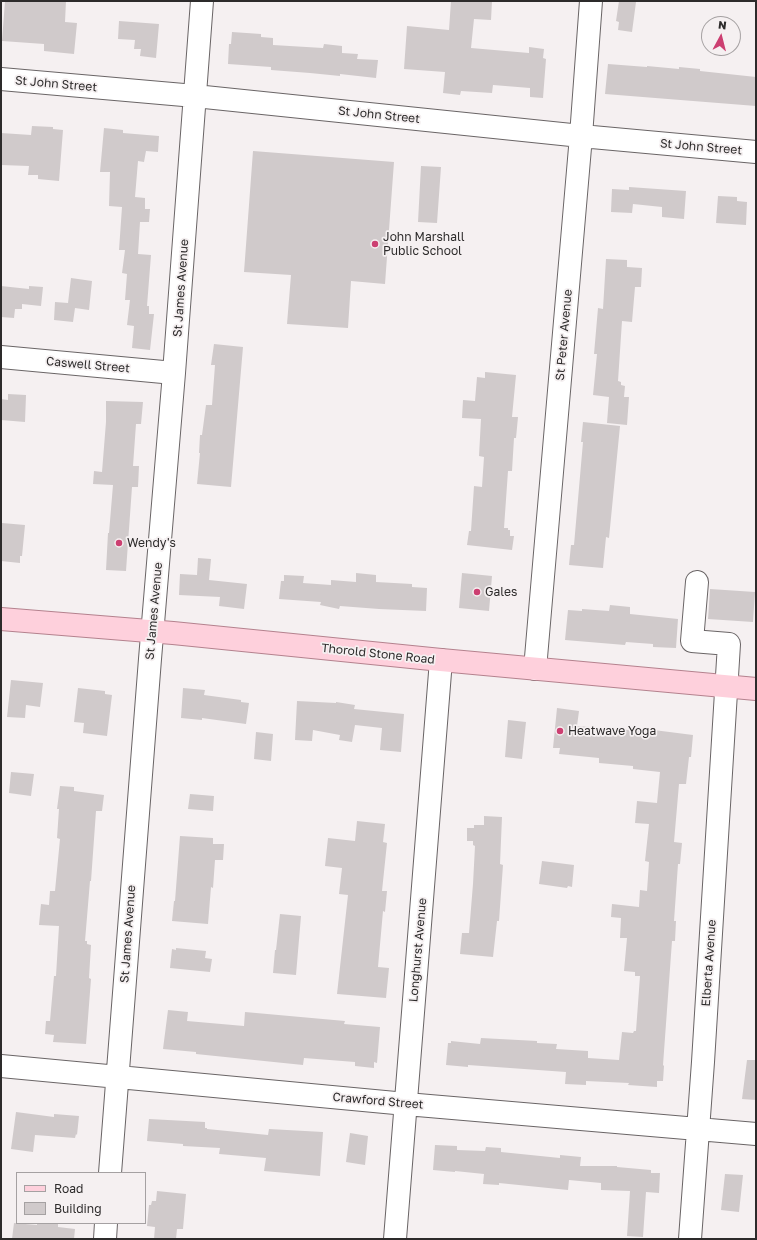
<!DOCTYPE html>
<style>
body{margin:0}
#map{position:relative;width:757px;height:1240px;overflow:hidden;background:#f5f0f1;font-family:"Golos Text",sans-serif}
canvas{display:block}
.frame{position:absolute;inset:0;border:2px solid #2d2b2b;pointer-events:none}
.legend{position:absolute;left:16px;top:1172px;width:130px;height:52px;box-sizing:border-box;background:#f5f0f1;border:1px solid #a5a1a2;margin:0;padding:5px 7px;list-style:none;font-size:12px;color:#2d2b2b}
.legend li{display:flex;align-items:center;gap:8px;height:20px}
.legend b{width:20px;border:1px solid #a5a1a2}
.north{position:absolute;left:701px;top:16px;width:40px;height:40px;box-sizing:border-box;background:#f5f0f1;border:1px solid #a5a1a2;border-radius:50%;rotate:7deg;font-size:11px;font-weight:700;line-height:16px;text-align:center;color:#2d2b2b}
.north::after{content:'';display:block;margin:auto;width:14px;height:18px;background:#cc3f71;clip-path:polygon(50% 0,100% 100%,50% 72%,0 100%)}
</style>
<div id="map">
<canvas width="757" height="1240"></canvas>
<div class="frame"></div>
<ul class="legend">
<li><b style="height:5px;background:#fed0dc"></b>Road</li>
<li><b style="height:11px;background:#d0cacb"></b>Building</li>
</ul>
<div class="north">N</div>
</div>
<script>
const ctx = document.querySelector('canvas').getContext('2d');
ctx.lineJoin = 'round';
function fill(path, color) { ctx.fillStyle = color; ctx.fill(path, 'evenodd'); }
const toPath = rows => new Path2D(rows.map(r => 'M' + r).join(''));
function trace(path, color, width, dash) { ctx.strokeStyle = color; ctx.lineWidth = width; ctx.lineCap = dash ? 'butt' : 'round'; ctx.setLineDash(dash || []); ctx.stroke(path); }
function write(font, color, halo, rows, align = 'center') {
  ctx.font = font + ' "Golos Text",sans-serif'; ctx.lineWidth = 3.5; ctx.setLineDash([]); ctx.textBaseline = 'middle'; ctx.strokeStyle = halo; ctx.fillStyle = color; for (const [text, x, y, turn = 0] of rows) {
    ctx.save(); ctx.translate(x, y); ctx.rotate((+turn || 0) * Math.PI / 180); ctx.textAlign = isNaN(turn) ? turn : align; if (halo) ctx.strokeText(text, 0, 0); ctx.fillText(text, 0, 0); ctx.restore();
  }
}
fill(toPath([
 [5,1,66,1,65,22,77,23,74,54,44,51,44,44,2,41],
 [451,1,492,1,491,20,474,19,471,48,529,53,529,47,544,49,543,58,546,59,543,98,530,97,530,88,493,85,492,93,461,91,460,95,443,93,445,72,404,69,407,26,449,30],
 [619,1,636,2,632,32,618,30,619,22,616,21],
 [119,21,159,24,156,58,140,56,141,49,134,49,135,40,118,39],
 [232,32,261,34,261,37,273,38,273,45,323,48,324,44,342,46,342,53,358,54,357,59,378,60,376,78,340,74,340,76,310,73,271,70,271,67,228,64,229,44,231,44],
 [608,64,647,67,647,66,679,69,679,67,700,69,700,71,756,77,756,106,605,94],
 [32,126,53,127,53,129,63,130,59,181,38,179,38,175,28,175,29,166,1,165,1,133,31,135],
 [104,128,123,130,123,133,159,136,158,152,146,151,144,162,138,161,135,197,145,198,145,209,150,209,149,222,140,222,138,254,151,255,147,306,149,306,149,314,154,314,150,350,132,348,134,326,127,325,130,300,125,300,127,274,122,273,125,250,119,250,122,207,109,206,110,172,100,172],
 [253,151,394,162,385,284,351,281,348,328,287,324,291,275,244,272],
 [421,166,441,167,437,223,418,222],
 [629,187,686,191,684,219,662,217,662,207,633,204,632,213,611,212,612,189,629,190],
 [718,196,737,197,737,201,747,202,746,225,716,223],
 [606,259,627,260,627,267,642,268,641,287,635,287,632,322,622,321,618,381,621,382,621,385,625,386,624,397,629,397,627,425,607,423,609,397,593,395,597,354,594,354,598,308,603,309],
 [71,278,92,281,89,310,75,308,73,322,54,320,55,302,68,303],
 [1,286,29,289,29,286,43,287,41,306,22,304,22,309,15,309,14,318,1,317],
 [214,344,243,347,231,487,197,484,200,453,199,453,200,435,202,435,206,405,212,405,215,365,211,365],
 [485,372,516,375,512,417,518,417,516,438,514,438,512,471,508,471,504,528,508,528,508,530,510,530,510,536,514,536,512,550,467,545,469,531,471,531,474,486,482,487,484,457,479,456,481,419,462,418,463,400,475,401,477,377,485,378],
 [8,394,26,395,25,422,1,420,1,399,8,400],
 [106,401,143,402,141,424,136,424,133,466,139,466,138,487,132,487,126,571,106,570,108,533,109,533,113,485,93,484,94,471,102,472,106,422],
 [583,422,620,426,609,538,606,537,603,568,569,565,571,545,574,545,583,442,581,442],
 [2,523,25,525,22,556,20,556,20,563,1,561],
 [198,558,211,559,209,580,247,584,244,609,219,606,220,597,179,595,180,574,197,575],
 [356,573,376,575,376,582,412,584,412,587,427,588,426,611,379,609,340,606,339,609,320,605,321,602,279,599,281,581,284,581,284,575,304,576,303,583,331,585,331,580,356,582],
 [462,573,492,576,489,611,459,608],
 [710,589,755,592,753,622,708,619],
 [610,605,630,607,630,614,678,619,676,648,653,647,653,644,626,642,625,645,565,640,568,610,582,611,582,609,609,611],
 [11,680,43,683,40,707,26,705,25,718,7,717],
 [78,688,105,691,105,694,112,695,107,736,83,733,84,723,74,722],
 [183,688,205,690,204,695,241,700,241,702,249,703,246,724,202,718,202,720,181,718],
 [297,701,336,703,336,702,355,705,354,709,404,714,401,752,380,750,382,728,355,725,352,742,339,740,340,735,313,730,312,741,295,740],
 [557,708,579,711,577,726,629,730,630,727,693,735,691,757,689,757,686,784,679,784,674,842,682,843,680,864,678,864,674,921,676,921,675,941,672,941,663,1065,664,1066,663,1081,657,1081,657,1087,628,1085,629,1083,586,1081,586,1085,565,1084,566,1072,468,1065,468,1067,446,1065,448,1043,451,1043,451,1041,480,1044,481,1038,537,1041,537,1043,557,1044,556,1049,588,1051,588,1058,619,1060,622,1032,633,1033,634,1031,636,1031,640,976,635,976,635,972,624,971,627,938,620,938,621,918,611,917,612,904,639,907,640,890,647,891,649,862,645,861,649,824,635,823,637,801,657,803,660,772,633,769,633,766,599,763,599,758,559,754,560,748,553,748],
 [508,720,526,722,522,759,505,757],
 [256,732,273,734,271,761,254,759],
 [11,772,34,774,31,796,9,793],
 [60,786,74,787,74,791,104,795,102,811,96,811,91,881,90,881,85,941,87,941,87,944,91,945,89,978,91,979,86,1044,53,1042,54,1035,45,1034,46,1021,50,1021,54,976,56,976,59,926,39,925,41,904,49,905,50,891,55,891,60,839,57,838,59,809,57,809],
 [190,794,214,796,213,811,188,809],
 [484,816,502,817,500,864,503,865,499,921,497,921,493,957,460,954,462,933,469,933,473,884,475,846,473,845,473,841,467,841,467,828,474,828,474,825,484,825],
 [357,821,385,824,383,842,387,843,382,891,387,891,385,912,383,911,378,967,389,968,386,998,337,994,348,895,339,894,342,868,325,866,328,838,355,841],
 [180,836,213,838,213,844,224,844,223,860,215,860,213,888,211,887,208,924,172,921,174,901,175,901],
 [542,861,574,865,572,887,568,886,567,888,539,884],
 [280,914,301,916,296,975,273,973,275,950,276,950],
 [176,948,206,951,205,958,212,959,210,972,170,968,172,949,176,950],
 [168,1010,188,1012,187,1021,244,1026,245,1012,345,1021,344,1024,380,1027,377,1063,374,1062,374,1068,355,1066,355,1062,304,1058,303,1065,196,1054,196,1052,163,1049],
 [747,1060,756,1060,756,1100,742,1099],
 [16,1112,54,1117,54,1114,79,1116,77,1135,76,1134,75,1138,35,1135,33,1152,11,1149],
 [149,1119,205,1122,205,1128,207,1128,207,1129,268,1135,269,1129,323,1132,320,1176,264,1171,266,1158,219,1154,220,1148,183,1146,183,1144,147,1141],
 [350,1133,368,1136,365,1165,346,1162],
 [435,1145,457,1146,457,1150,485,1151,486,1147,501,1148,501,1152,560,1158,560,1155,581,1157,580,1166,617,1166,617,1167,651,1170,651,1173,660,1173,659,1193,646,1192,643,1237,627,1236,630,1191,601,1190,601,1183,569,1180,568,1190,499,1183,499,1185,483,1184,484,1174,455,1171,455,1172,433,1170],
 [725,1174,743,1175,739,1212,721,1210],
 [157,1191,186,1194,183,1229,177,1229,176,1239,154,1239,155,1227,147,1226,149,1205,151,1205,152,1201,156,1201],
 [14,1223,37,1225,37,1223,58,1224,58,1227,75,1229,74,1239,12,1239]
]), '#d0cacb');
const minor = toPath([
 [1,79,195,96,581,136,756,152],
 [1,357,174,373],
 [535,669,581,136,591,1],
 [1,1066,406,1104,756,1134],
 [110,1173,150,659,174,373,202,1],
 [105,1239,106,1223],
 [395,1239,441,660],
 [690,1239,703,1062,729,644,692,641,697,582]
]);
const major = toPath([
 [1,619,173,633,441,660,756,689]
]);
trace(minor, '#6a6566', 24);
trace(major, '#b4828e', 24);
trace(minor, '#fff', 22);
trace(major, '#fed0dc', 22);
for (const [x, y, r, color] of [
 [375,244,4,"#cc3f71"],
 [119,543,4,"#cc3f71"],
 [477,592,4,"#cc3f71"],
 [560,731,4,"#cc3f71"]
]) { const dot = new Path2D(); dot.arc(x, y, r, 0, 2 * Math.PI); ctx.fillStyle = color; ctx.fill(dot); trace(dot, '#f5f0f1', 1.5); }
write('12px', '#2d2b2b', '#f5f0f1', [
 ["St John Street",56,84,5],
 ["St John Street",379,115,6],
 ["St John Street",701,147,5],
 ["St James Avenue",181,288,-86],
 ["St Peter Avenue",564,335,-85],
 ["Caswell Street",88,365,5],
 ["St James Avenue",154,611,-85],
 ["Thorold Stone Road",378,654,6],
 ["St James Avenue",128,934,-86],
 ["Longhurst Avenue",418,950,-85],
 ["Elberta Avenue",709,963,-86],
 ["Crawford Street",378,1101,5]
]);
write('12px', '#2d2b2b', '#f5f0f1', [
 ["John Marshall",383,237],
 ["Public School",383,251],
 ["Wendy's",127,543],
 ["Gales",485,592],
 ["Heatwave Yoga",568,731]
], 'left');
</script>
